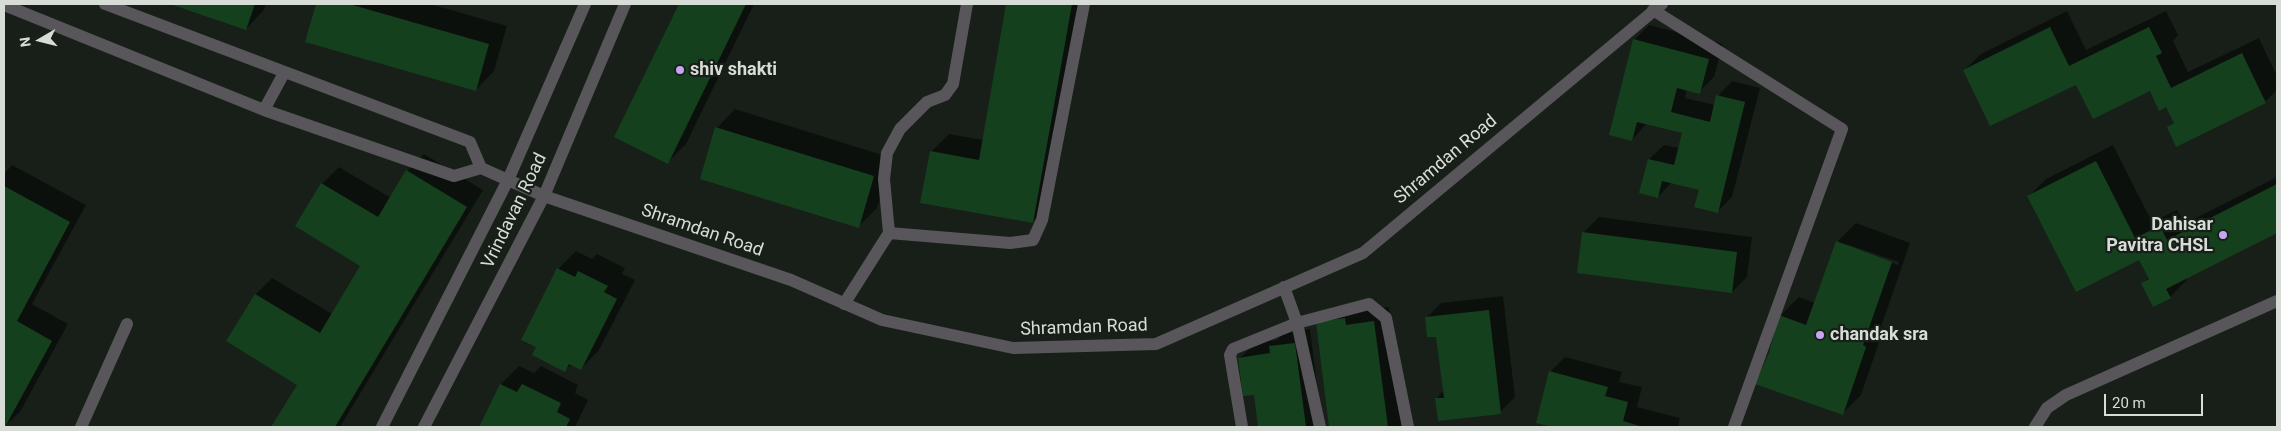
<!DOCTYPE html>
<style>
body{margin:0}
#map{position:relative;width:2281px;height:431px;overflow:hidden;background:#181f18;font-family:Roboto,sans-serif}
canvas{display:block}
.frame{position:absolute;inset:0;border:5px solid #d7dcd7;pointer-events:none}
.north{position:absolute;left:15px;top:15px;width:50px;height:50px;-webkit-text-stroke:4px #181f18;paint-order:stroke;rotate:262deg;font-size:14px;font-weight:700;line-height:20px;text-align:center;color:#d7dcd7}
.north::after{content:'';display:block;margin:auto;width:18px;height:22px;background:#d7dcd7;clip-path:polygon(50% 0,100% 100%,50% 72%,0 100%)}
.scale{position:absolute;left:2104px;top:394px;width:99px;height:22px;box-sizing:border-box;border:2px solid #d7dcd7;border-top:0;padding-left:6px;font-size:15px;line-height:18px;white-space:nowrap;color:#d7dcd7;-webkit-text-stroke:4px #181f18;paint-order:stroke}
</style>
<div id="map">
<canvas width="2281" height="431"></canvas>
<div class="frame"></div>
<div class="north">N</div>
<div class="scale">20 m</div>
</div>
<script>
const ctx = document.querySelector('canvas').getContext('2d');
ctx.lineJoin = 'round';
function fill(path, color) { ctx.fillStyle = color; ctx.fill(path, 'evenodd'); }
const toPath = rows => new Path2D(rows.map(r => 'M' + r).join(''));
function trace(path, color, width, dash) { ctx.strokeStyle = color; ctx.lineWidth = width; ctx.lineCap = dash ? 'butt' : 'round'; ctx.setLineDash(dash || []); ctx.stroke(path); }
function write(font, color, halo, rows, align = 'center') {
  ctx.font = font + ' Roboto,sans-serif'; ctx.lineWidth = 4.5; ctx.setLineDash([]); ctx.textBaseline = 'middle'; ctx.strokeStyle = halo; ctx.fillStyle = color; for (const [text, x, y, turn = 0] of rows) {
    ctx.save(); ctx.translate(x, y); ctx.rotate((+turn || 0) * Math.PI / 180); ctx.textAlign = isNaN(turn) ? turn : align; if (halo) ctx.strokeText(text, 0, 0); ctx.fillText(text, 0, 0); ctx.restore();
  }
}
fill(toPath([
 [173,4,266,4,264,10,246,29],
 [317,4,430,4,507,26,494,71,476,90,306,41],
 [680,4,754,4,686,144,668,162,616,136],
 [1007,4,1086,4,1051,203,1033,221,931,152,949,134,983,140],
 [2067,11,2086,50,2166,11,2178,35,2173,41,2188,72,2259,38,2277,76,2277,90,2265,102,2168,127,2175,121,2167,105,2150,90,1964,70,1981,54],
 [1649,25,1723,44,1714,77,1699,92,1687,89,1685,98,1715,105,1718,96,1732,81,1760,88,1732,197,1717,212,1700,189,1672,182,1658,197,1649,159,1664,145,1679,148,1683,132,1647,123,1632,140,1634,40],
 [735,109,892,158,877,208,858,227,717,128],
 [2113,145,2152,222,2177,210,2184,224,2277,177,2277,231,2186,278,2187,280,2170,297,2143,283,2149,277,2140,258,2029,196,2046,179],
 [424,154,483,190,340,427,273,427,299,384,227,341,256,294,272,278,332,314,362,266,297,226,322,184,339,167,391,198,407,171],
 [12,165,86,205,32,304,68,324,20,412,4,427,4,174],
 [1599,217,1752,237,1747,277,1732,292,1579,272,1584,232],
 [1856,223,1910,243,1881,327,1884,328,1861,395,1842,414,1770,353,1780,316,1799,297,1815,303,1837,242],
 [1846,244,1899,262,1898,265,1846,246],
 [576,251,592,259,597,254,625,268,622,274,635,280,599,350,581,369,572,364,565,370,537,346,558,269],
 [1503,296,1515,397,1500,412,1436,399,1444,390,1438,335,1426,318,1441,303],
 [1360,303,1361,310,1389,307,1404,427,1331,427,1317,322,1332,307],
 [1310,329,1322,427,1260,427,1255,393,1240,358,1255,343,1277,340,1285,332],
 [1565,357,1622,372,1619,382,1642,387,1637,407,1680,418,1678,427,1557,427,1537,422,1550,372],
 [519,366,534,373,541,366,578,385,575,393,588,400,575,427,480,427,501,384]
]), '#0007');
fill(toPath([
 [170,4,255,4,246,30],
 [316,4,349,4,489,44,476,91,305,42],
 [679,4,746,4,668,164,614,137],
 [1006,4,1072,4,1033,223,920,203,930,151,979,160],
 [2050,27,2069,66,2149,27,2162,53,2156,56,2171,88,2242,53,2266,103,2176,147,2167,127,2174,123,2166,107,2159,111,2150,91,2093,119,2076,85,1990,126,1963,70],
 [1633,39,1709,59,1700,94,1677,88,1671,112,1710,122,1716,95,1745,102,1718,213,1694,207,1699,190,1662,181,1658,198,1639,193,1648,159,1674,165,1682,133,1637,122,1632,141,1609,135],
 [715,127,874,176,859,228,700,179],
 [2096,161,2135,238,2160,226,2167,240,2277,184,2277,233,2166,289,2171,298,2153,307,2141,283,2149,279,2139,260,2076,292,2027,196],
 [406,170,467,207,335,427,271,427,297,385,226,341,255,294,320,333,360,266,295,226,321,183,378,217],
 [4,186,70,222,17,321,52,341,5,427],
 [1582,232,1737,252,1732,293,1577,273],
 [1836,241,1892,262,1863,345,1866,347,1843,415,1755,384,1769,353,1779,315,1806,325],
 [557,268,575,277,578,271,608,286,604,292,617,299,581,370,569,364,565,372,532,355,536,347,521,340],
 [1489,310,1501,414,1438,421,1435,398,1444,398,1436,337,1427,337,1425,317],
 [1345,318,1346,325,1374,321,1388,427,1329,427,1316,322],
 [1295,343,1306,427,1258,427,1254,395,1243,396,1238,358,1270,353,1269,346],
 [1549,371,1608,387,1605,396,1628,402,1623,421,1643,427,1552,427,1536,423],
 [500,384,517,392,522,384,561,403,557,412,570,419,566,427,479,427]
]), '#15401d');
trace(toPath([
 [1653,10,1842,129,1734,427],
 [81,427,127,324]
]), '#58565b', 12);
trace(toPath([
 [105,4,470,142,481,168],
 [4,5,264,110,454,176,481,168,544,196,791,280,882,320,1013,348,1156,344,1363,253,1662,4],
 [264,110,284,73],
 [889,233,1010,243,1033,240,1042,220,1084,4],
 [1284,287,1297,323,1320,427],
 [844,304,889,233,884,179,887,153,900,129,927,102,945,95,953,84,967,4],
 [1242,427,1230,355,1233,349,1297,323,1369,304,1386,318,1408,427],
 [2035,427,2047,408,2066,395,2277,301]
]), '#58565b', 12);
trace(toPath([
 [382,427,508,180,585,4],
 [424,427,544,196,625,4]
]), '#58565b', 12);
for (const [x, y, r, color] of [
 [680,70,5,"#c5a6f0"],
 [2223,235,5,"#c5a6f0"],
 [1820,335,5,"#c5a6f0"]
]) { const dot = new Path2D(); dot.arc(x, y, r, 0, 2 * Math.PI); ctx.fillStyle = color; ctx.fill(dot); trace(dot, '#181f18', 2); }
write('bold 18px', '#d7dcd7', '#181f18', [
 ["shiv shakti",690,70],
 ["Dahisar",2213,225,"right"],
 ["Pavitra CHSL",2213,246,"right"],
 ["chandak sra",1830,335]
], 'left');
write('18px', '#d7dcd7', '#181f18', [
 ["Shramdan Road",1446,160,-40],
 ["Vrindavan Road",515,211,-64],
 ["Shramdan Road",702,231,19],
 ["Shramdan Road",1084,328,-2]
]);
</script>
